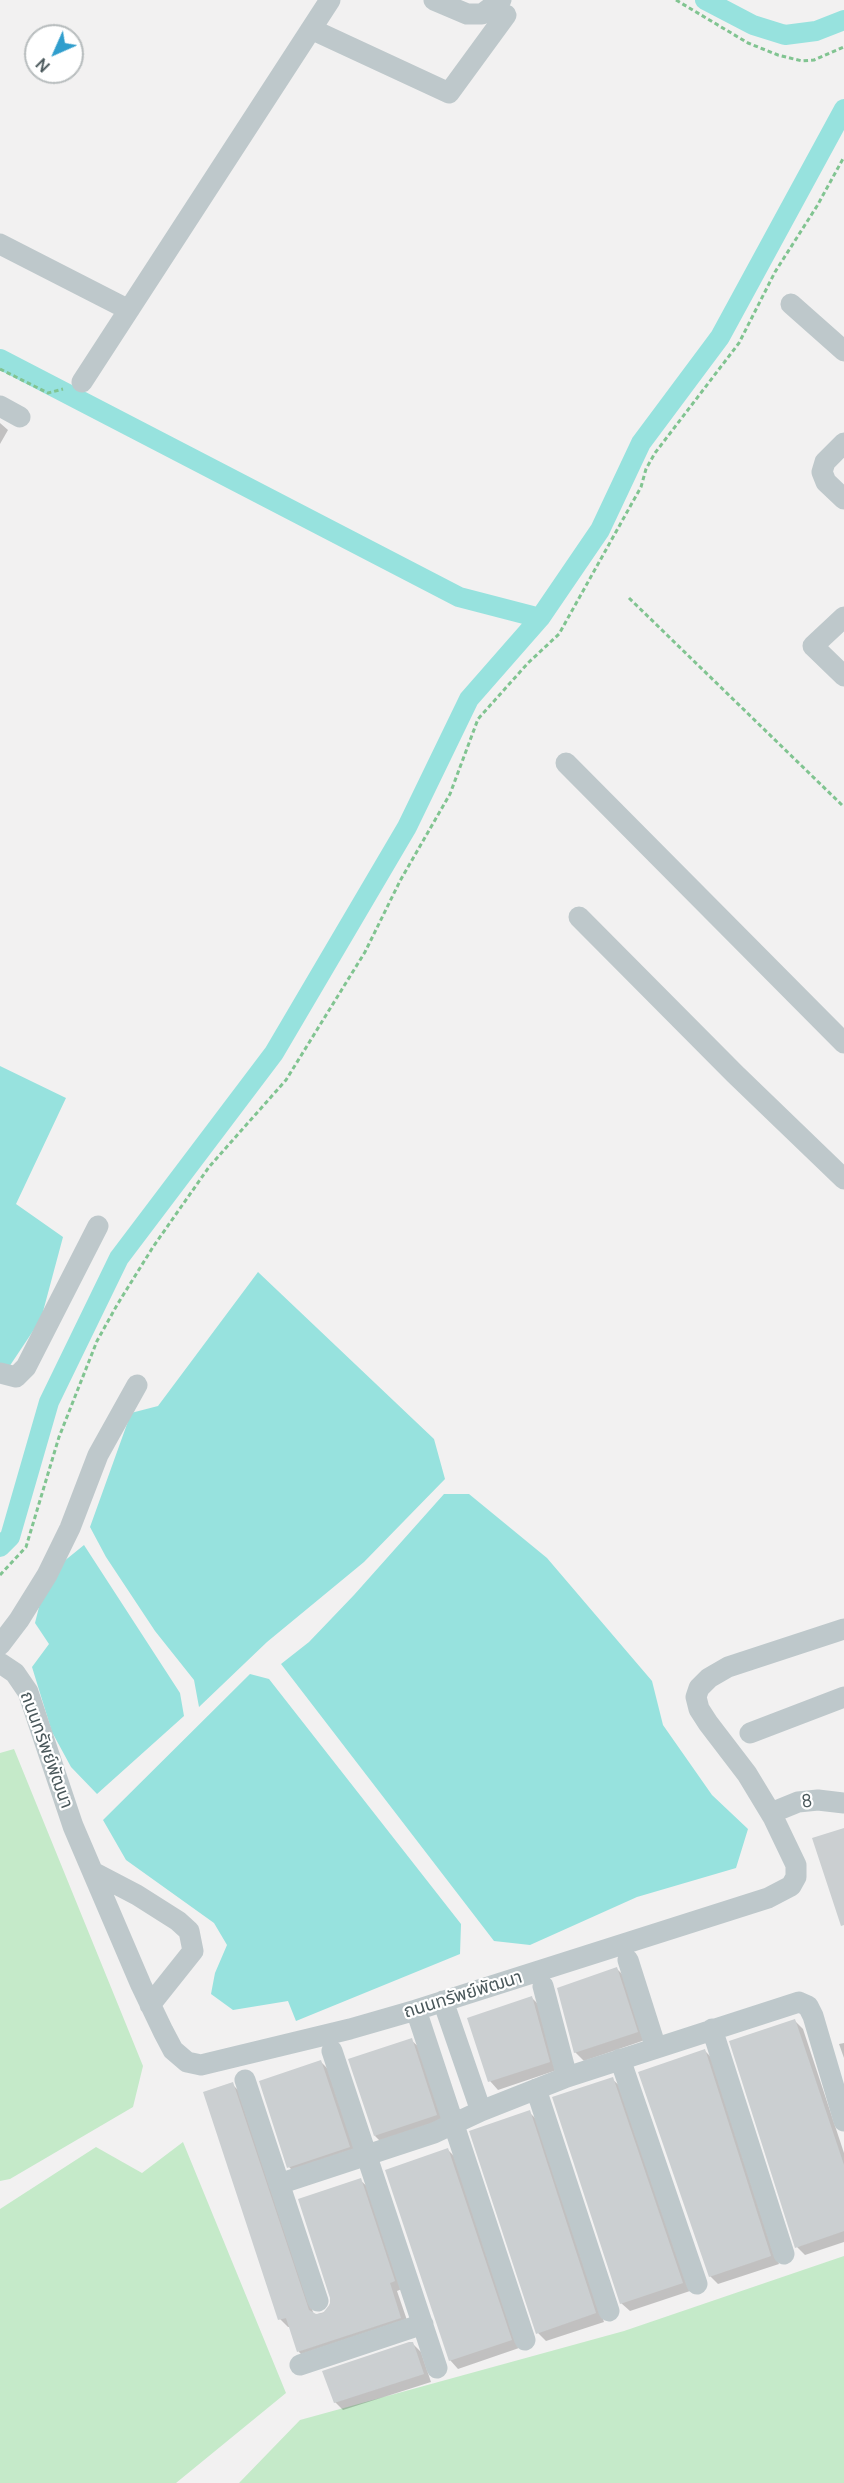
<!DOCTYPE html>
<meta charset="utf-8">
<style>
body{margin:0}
#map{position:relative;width:844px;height:2483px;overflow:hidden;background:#f2f1f1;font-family:Manrope,sans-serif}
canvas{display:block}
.north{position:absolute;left:24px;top:24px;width:60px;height:60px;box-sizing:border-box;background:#fff;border:2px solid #b7bcbd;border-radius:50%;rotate:225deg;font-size:16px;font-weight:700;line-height:24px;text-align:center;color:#4a585b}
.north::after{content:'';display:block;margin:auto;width:21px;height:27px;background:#309ecd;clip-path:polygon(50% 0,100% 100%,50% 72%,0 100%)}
</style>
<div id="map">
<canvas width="844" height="2483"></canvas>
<div class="north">N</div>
</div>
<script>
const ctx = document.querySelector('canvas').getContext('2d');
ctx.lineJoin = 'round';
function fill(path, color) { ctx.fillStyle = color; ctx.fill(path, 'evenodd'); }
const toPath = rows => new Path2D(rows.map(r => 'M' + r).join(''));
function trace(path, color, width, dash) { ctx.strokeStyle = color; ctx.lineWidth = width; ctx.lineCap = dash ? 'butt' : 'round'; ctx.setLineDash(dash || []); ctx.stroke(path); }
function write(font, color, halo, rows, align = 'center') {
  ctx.font = font + ' Manrope,"Noto Sans Thai",sans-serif'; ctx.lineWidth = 4.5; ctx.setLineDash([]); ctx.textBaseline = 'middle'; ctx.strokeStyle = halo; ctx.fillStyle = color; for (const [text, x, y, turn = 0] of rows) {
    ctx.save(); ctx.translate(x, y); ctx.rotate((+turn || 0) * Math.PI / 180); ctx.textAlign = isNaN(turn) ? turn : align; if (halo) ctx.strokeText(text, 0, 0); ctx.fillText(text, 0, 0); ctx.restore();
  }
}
fill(toPath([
 [14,1749,143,2066,133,2107,10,2179,0,2181,0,1753],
 [183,2142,286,2393,176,2483,0,2483,0,2209,96,2147,142,2173],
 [844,2256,844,2483,239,2483,300,2420,624,2331]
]), '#c5eac9');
fill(toPath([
 [0,1066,66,1098,16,1204,63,1237,41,1319,5,1373,0,1371],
 [258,1272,434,1439,445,1479,364,1562,267,1642,199,1707,194,1680,155,1631,106,1557,90,1527,131,1413,158,1406],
 [444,1494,469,1494,547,1558,652,1681,663,1725,712,1795,748,1829,736,1868,637,1897,530,1945,494,1941,281,1664,309,1642,354,1595],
 [84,1545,180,1693,184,1716,97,1794,71,1767,52,1732,32,1667,49,1644,35,1623,47,1575],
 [250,1674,269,1679,461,1924,460,1954,296,2021,288,2001,233,2010,211,1994,215,1973,227,1945,214,1923,126,1860,103,1820]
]), '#97e2de');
fill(toPath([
 [0,423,8,430,0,444],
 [617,1969,625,1977,645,2040,584,2061,575,2052],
 [532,1998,540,2006,557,2070,498,2090,490,2081],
 [795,2021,803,2029,844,2153,844,2242,805,2255,797,2247],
 [411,2040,420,2048,445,2124,383,2144,375,2136],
 [844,2043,844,2058,839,2044],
 [705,2051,713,2059,779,2264,718,2284,710,2276],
 [321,2062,329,2070,358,2155,297,2175,289,2167],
 [612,2079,621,2087,690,2291,630,2311,621,2303],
 [232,2084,241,2093,314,2315,328,2311,360,2180,369,2188,402,2289,397,2291,409,2326,307,2360,299,2352,290,2327,288,2327,280,2319],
 [529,2112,537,2120,604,2322,546,2341,538,2333],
 [448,2150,456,2158,519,2348,458,2369,450,2360],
 [413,2344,421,2352,431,2382,343,2410,335,2402]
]), '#0003');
trace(toPath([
 [705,0,753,25,785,35,816,31,844,20],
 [0,359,459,597,540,618],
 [0,1547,10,1537,49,1402,119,1258,274,1053,407,827,469,699,540,618,600,530,641,443,720,337,844,109]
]), '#97e2de', 20);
fill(toPath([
 [844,1828,844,1925,841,1926,812,1838],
 [617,1967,638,2032,574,2053,557,1988],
 [532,1996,550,2062,488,2082,467,2018],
 [795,2019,844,2165,844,2231,795,2248,729,2041],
 [412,2038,437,2115,374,2136,348,2059],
 [705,2049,771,2256,709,2277,638,2072],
 [321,2060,350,2147,287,2168,259,2081],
 [613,2077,683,2283,620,2304,552,2097],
 [233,2082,309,2310,316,2314,323,2313,330,2304,330,2298,298,2199,361,2178,395,2281,390,2283,401,2318,297,2352,286,2318,278,2320,203,2092],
 [530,2110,596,2313,536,2334,469,2131],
 [448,2148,512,2340,449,2361,385,2170],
 [409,2342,413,2342,424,2374,334,2403,322,2371]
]), '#cbcfd1');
trace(toPath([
 [676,0,748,43,778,55,802,61,814,60,844,47],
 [0,369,48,393,63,389],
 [629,598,844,807],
 [0,1575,26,1547,59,1437,97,1341,117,1305,153,1247,209,1167,286,1080,365,952,400,881,450,794,478,719,528,663,559,634,641,487,646,469,655,453,739,343,775,272,817,206,844,157]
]), '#81c491', 3, [4.5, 3]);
trace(toPath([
 [434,0,467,14,482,14,501,0],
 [311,29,449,93,506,15],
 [0,244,129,310],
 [791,304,844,351],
 [82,382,330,0],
 [0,406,20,417],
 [844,443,825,462,822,472,826,482,844,499],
 [844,617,813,646,844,676],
 [566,763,844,1043],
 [579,917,735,1074,844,1179],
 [0,1373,16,1377,26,1367,98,1226],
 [0,1645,19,1620,47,1575,70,1528,98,1455,137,1385],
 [0,1663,15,1673,28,1692,73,1826,141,1985,163,2031,173,2050,187,2062,201,2065,350,2029,416,2010,768,1898,791,1886,796,1877,796,1865,773,1817,747,1774,708,1723,699,1709,696,1697,699,1688,709,1678,728,1667,844,1629],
 [750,1733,844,1697],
 [771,1813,798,1802,818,1800,844,1803],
 [93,1872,137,1895,178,1921,189,1931,193,1951,150,2005],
 [628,1960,656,2048],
 [543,1986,567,2077],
 [443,2001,481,2111],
 [416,2010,525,2340],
 [712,2029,784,2254],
 [332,2051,437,2368],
 [620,2059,697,2284],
 [245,2080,318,2301],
 [536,2089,609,2311],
 [279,2184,434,2133,481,2111,567,2077,799,2002,808,2006,813,2016,844,2121],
 [300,2365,423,2324]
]), '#bec8cb', 21);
write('18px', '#4a585b', '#fff', [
 ["ถนนทรัพย์พัฒนา",46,1750,70],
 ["8",807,1802,-8],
 ["ถนนทรัพย์พัฒนา",463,1995,-17]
]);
</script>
